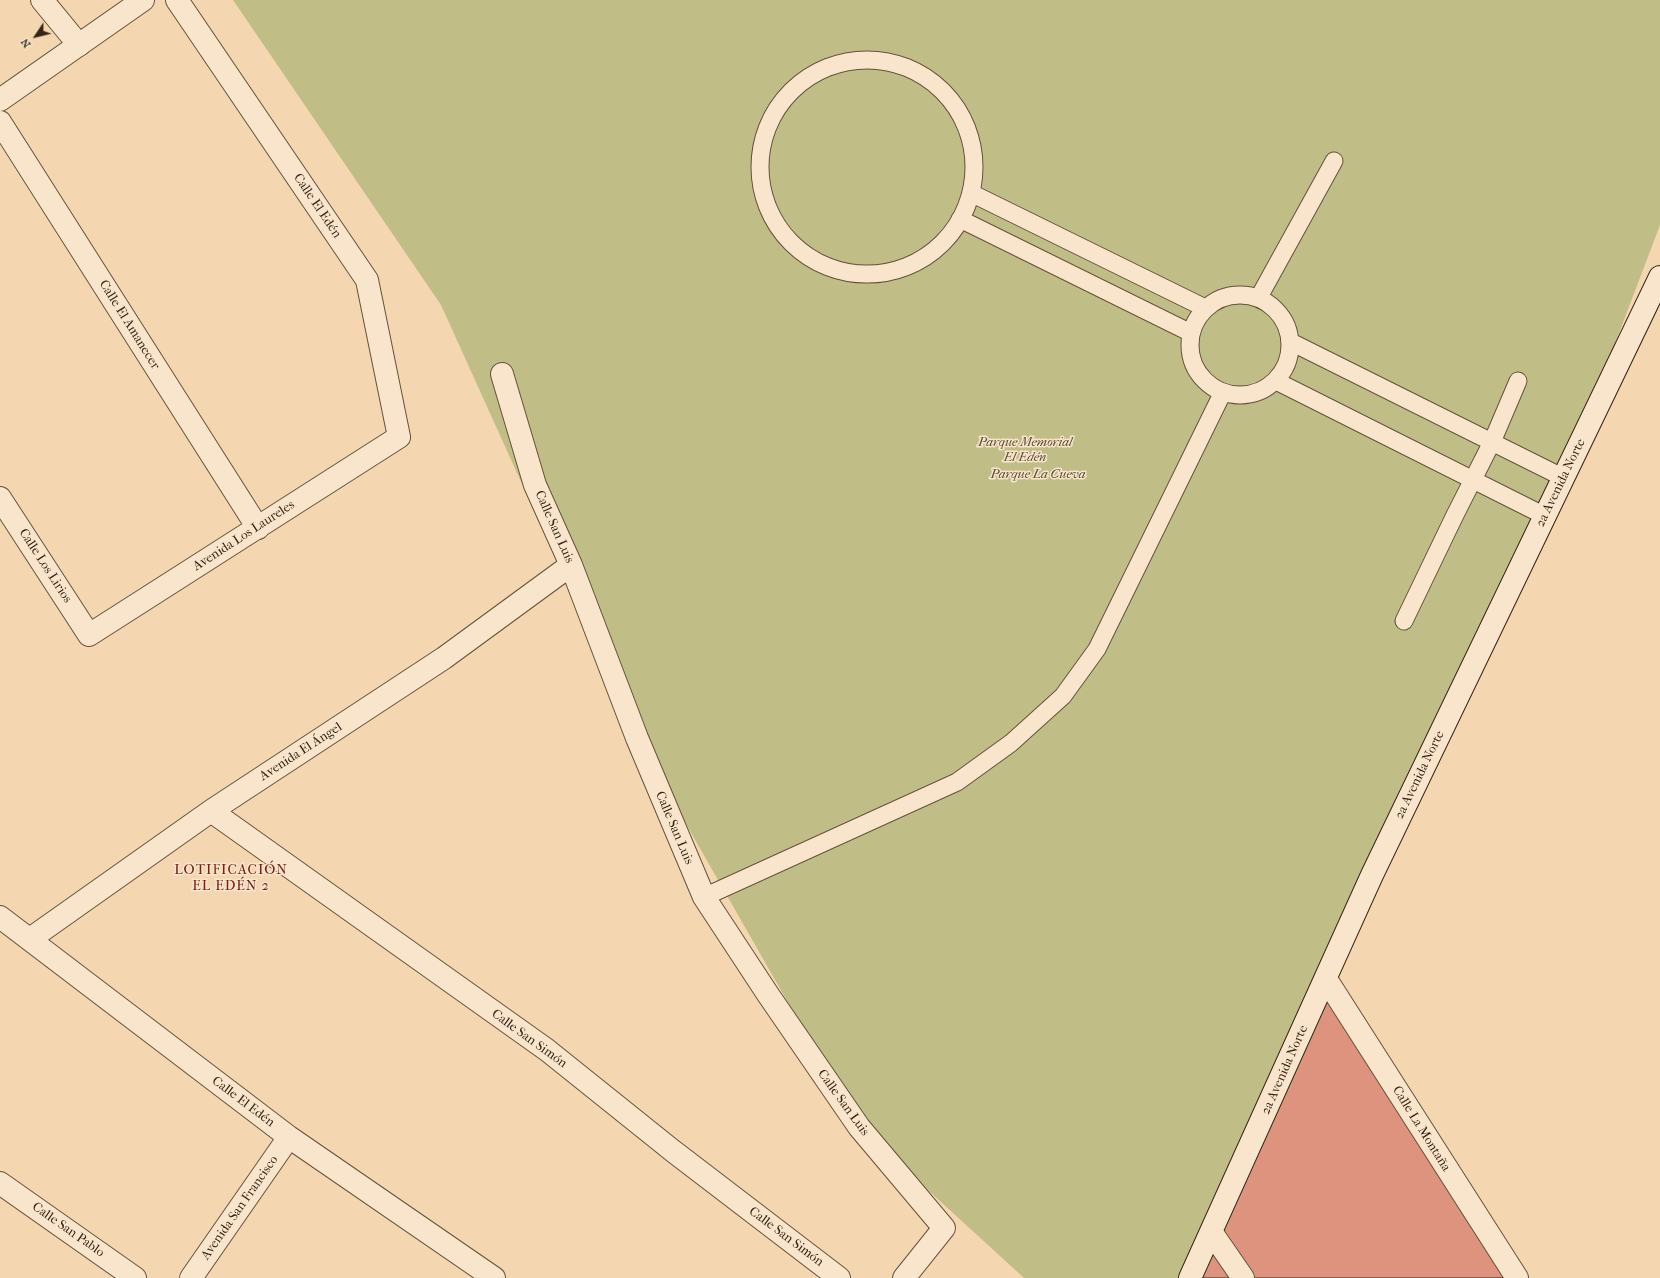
<!DOCTYPE html>
<meta charset="utf-8">
<style>
body{margin:0}
#map{position:relative;width:1660px;height:1278px;overflow:hidden;background:#f4d7b0;font-family:"IM FELL French Canon",serif}
canvas{display:block}
.north{position:absolute;left:16px;top:16px;width:40px;height:40px;-webkit-text-stroke:3px #f8e5cc;paint-order:stroke;rotate:235deg;font-size:11px;font-weight:700;line-height:16px;text-align:center;color:#342514}
.north::after{content:'';display:block;margin:auto;width:14px;height:18px;background:#342514;clip-path:polygon(50% 0,100% 100%,50% 72%,0 100%)}
</style>
<div id="map">
<canvas width="1660" height="1278"></canvas>
<div class="north">N</div>
</div>
<script>
const ctx = document.querySelector('canvas').getContext('2d');
ctx.lineJoin = 'round';
function fill(path, color) { ctx.fillStyle = color; ctx.fill(path, 'evenodd'); }
const toPath = rows => new Path2D(rows.map(r => 'M' + r).join(''));
function trace(path, color, width, dash) { ctx.strokeStyle = color; ctx.lineWidth = width; ctx.lineCap = dash ? 'butt' : 'round'; ctx.setLineDash(dash || []); ctx.stroke(path); }
function write(font, color, halo, rows, align = 'center') {
  ctx.font = font + ' "IM FELL French Canon",serif'; ctx.lineWidth = 3; ctx.setLineDash([]); ctx.textBaseline = 'middle'; ctx.strokeStyle = halo; ctx.fillStyle = color; for (const [text, x, y, turn = 0] of rows) {
    ctx.save(); ctx.translate(x, y); ctx.rotate((+turn || 0) * Math.PI / 180); ctx.textAlign = isNaN(turn) ? turn : align; if (halo) ctx.strokeText(text, 0, 0); ctx.fillText(text, 0, 0); ctx.restore();
  }
}
fill(toPath([
 [233,0,1660,0,1660,225,1564,478,1189,1278,1024,1278,859,1127,637,738,441,305]
]), '#c1bd87');
const building = toPath([
 [1326,979,1519,1278,1243,1278,1212,1233,1326,979],
 [1212,1233,1243,1278,1190,1278,1212,1233]
]);
fill(building, '#de937f');
trace(building, '#342514', 1);
const service = toPath([
 '760 167a107 107 0 1 1 214 0a107 107 0 1 1-214 0Z',
 [971,193,1205,308],
 [960,219,1191,333],
 '1190 345a50 50 0 1 1 100 0a50 50 0 1 1-100 0Z',
 [1259,297,1334,161],
 [1291,342,1564,478],
 [1276,381,1545,516],
 [1404,621,1455,515,1492,442,1518,381],
 [704,897,957,782,1011,743,1063,696,1097,649,1223,392]
]);
const minor = toPath([
 [42,0,79,45],
 [0,122,258,528],
 [502,374,535,485,571,565,637,738,704,897,767,993,859,1127,944,1228,904,1278],
 [0,498,89,635,399,437,367,280,177,0],
 [211,811,547,1050,673,1151,839,1278],
 [0,917,289,1137,494,1278],
 [30,939,211,811,444,658,571,565],
 [1326,979,1517,1278],
 [0,1183,135,1278],
 [1212,1233,1243,1278],
 [191,1278,289,1137]
]);
const tertiary = toPath([
 [0,100,143,0]
]);
const secondary = toPath([
 [1190,1278,1372,875,1660,277]
]);
trace(service, '#64523b', 19);
trace(minor, '#64523b', 24);
trace(tertiary, '#64523b', 24);
trace(secondary, '#342514', 24);
trace(service, '#f8e5cc', 17);
trace(minor, '#f8e5cc', 22);
trace(tertiary, '#f8e5cc', 22);
trace(secondary, '#f8e5cc', 22);
write('13px', '#342514', '#f8e5cc', [
 ["Calle El Edén",317,206,56],
 ["Calle El Amanecer",129,325,58],
 ["2a Avenida Norte",1561,483,-64],
 ["Calle San Luis",554,527,66],
 ["Avenida Los Laureles",244,536,-33],
 ["Calle Los Lirios",45,566,57],
 ["Avenida El Ángel",301,752,-33],
 ["2a Avenida Norte",1420,775,-64],
 ["Calle San Luis",674,828,67],
 ["Calle San Simón",529,1039,36],
 ["2a Avenida Norte",1285,1070,-66],
 ["Calle El Edén",243,1102,37],
 ["Calle San Luis",843,1103,54],
 ["Calle La Montaña",1421,1129,58],
 ["Avenida San Francisco",240,1208,-55],
 ["Calle San Pablo",68,1230,35],
 ["Calle San Simón",786,1237,37]
]);
write('italic 13px', '#574b31', '#f8e5cc', [
 ["Parque Memorial",1025,443],
 ["El Edén",1025,458],
 ["Parque La Cueva",1038,475]
]);
ctx.letterSpacing = '1px';
write('14px', '#7a1f14', '#f8e5cc', [
 ["LOTIFICACIÓN",231,871],
 ["EL EDÉN 2",231,887]
]);
ctx.letterSpacing = '0px';
</script>
